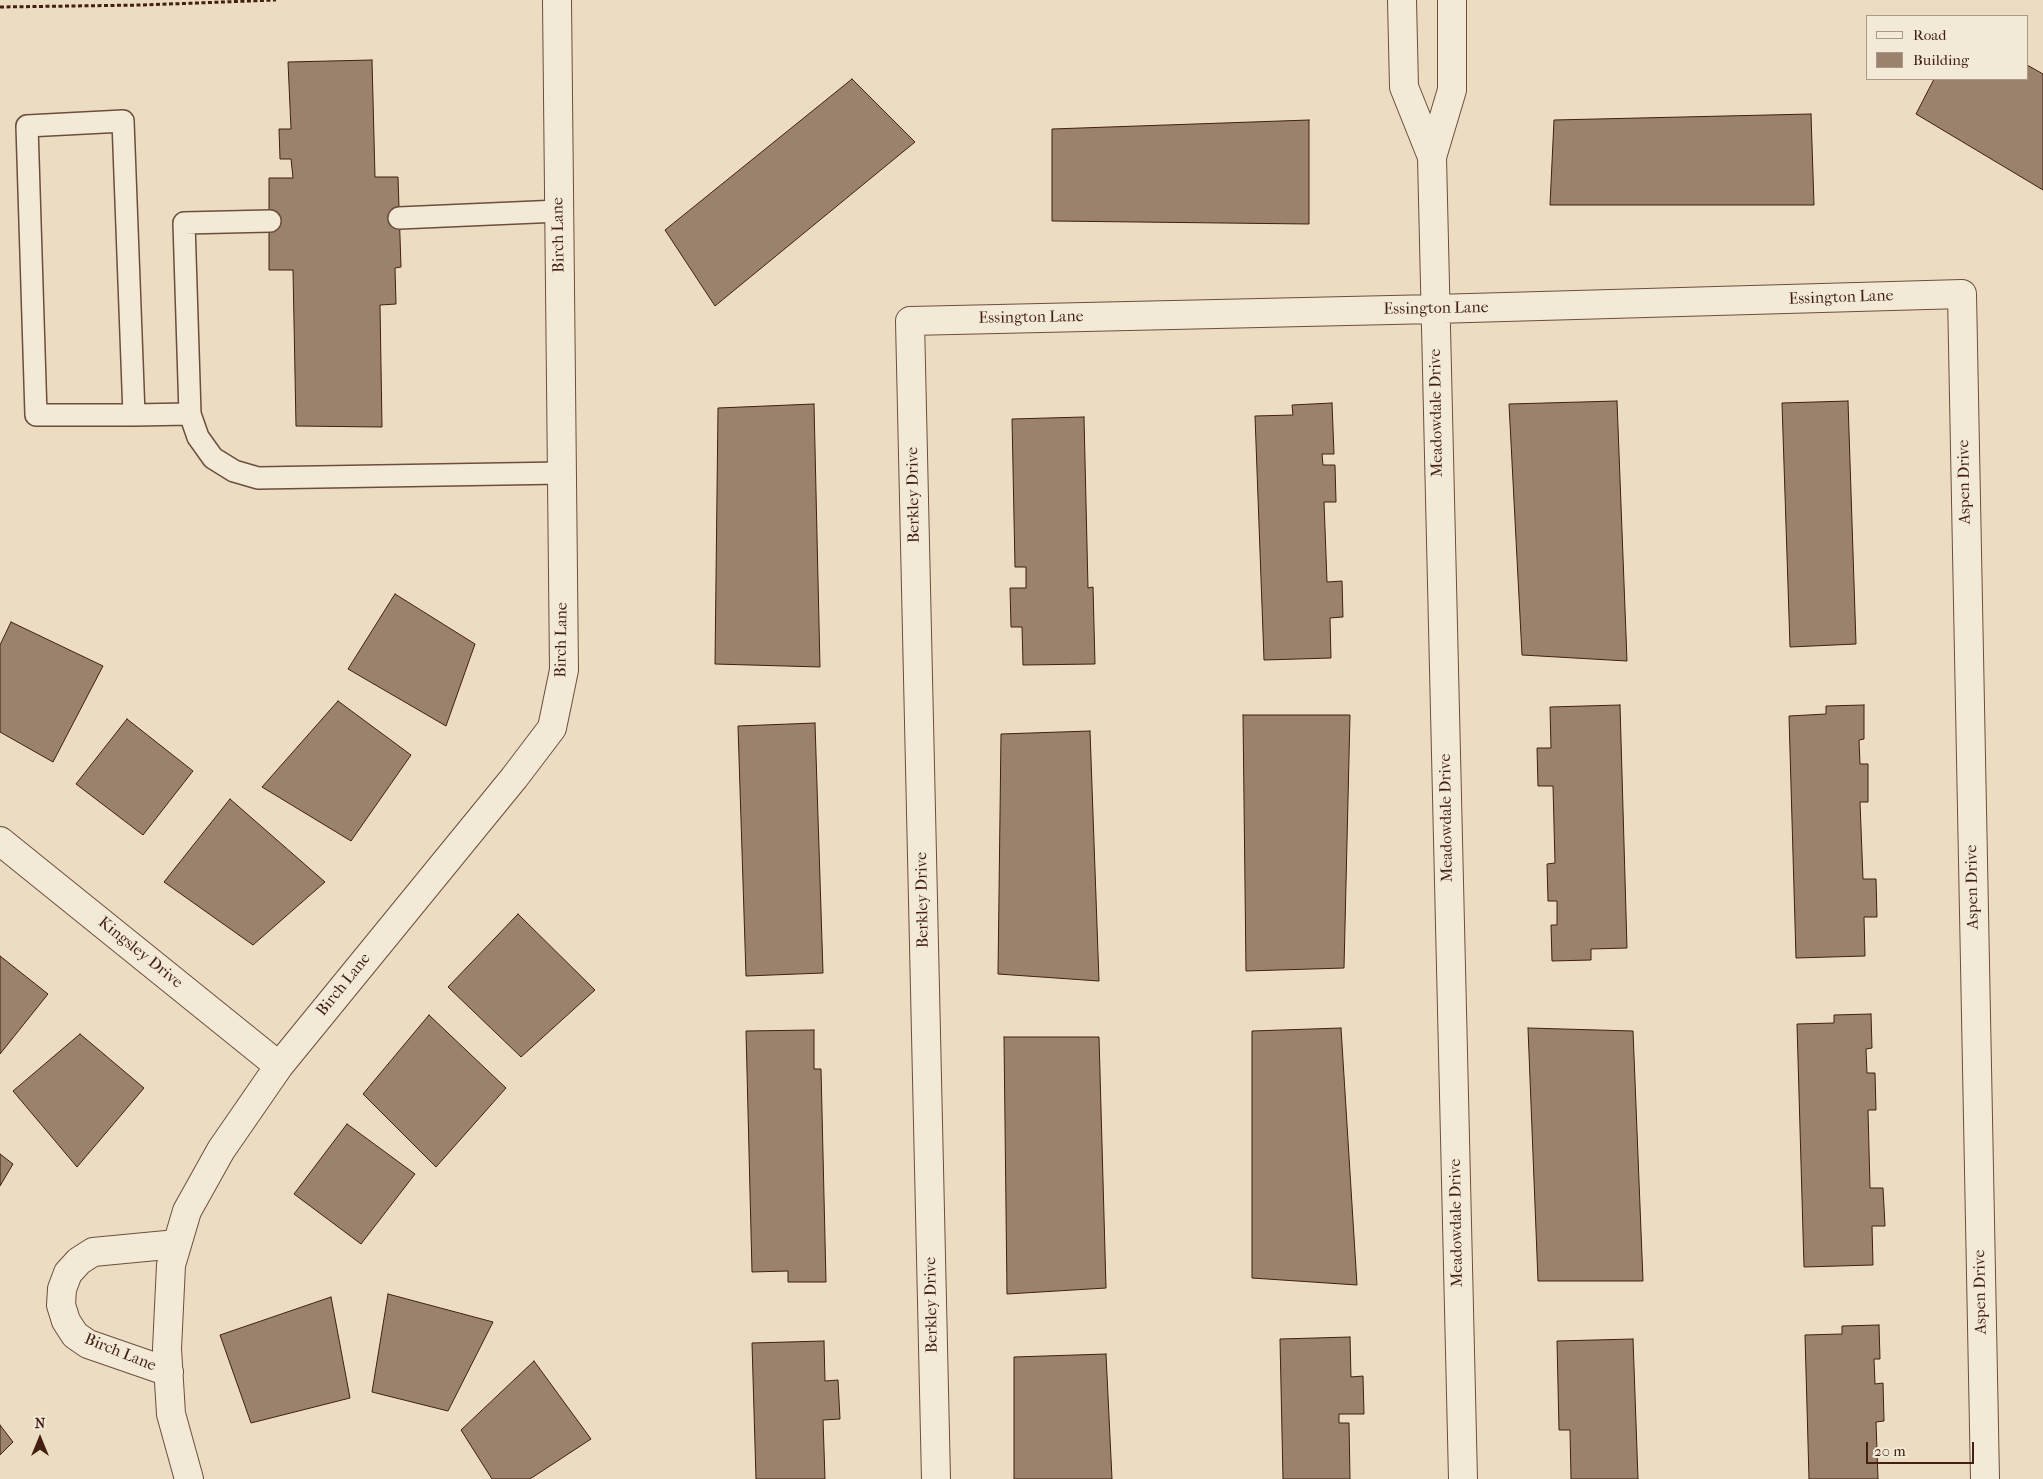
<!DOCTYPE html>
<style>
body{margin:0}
#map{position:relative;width:2043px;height:1479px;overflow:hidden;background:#ecddc2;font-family:"IM FELL French Canon",serif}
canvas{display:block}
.legend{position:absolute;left:1866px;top:15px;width:162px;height:65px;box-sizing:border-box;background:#f3e9d7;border:1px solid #ac9887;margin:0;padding:6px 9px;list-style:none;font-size:15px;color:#421f10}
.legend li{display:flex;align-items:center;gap:10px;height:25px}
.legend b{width:25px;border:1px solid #ac9887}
.north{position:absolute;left:15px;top:1414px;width:50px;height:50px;-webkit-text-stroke:4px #f3e9d7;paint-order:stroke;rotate:0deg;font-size:14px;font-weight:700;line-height:20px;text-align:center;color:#421f10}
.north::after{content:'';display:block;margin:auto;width:18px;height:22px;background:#421f10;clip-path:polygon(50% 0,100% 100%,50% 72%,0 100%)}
.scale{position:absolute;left:1866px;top:1442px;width:108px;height:22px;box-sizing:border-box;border:2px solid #421f10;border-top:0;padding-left:6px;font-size:15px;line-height:18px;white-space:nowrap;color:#421f10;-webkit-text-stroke:4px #f3e9d7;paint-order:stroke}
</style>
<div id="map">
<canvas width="2043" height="1479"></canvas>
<ul class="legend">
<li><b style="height:6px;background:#f3e9d7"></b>Road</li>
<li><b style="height:14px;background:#9a826d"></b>Building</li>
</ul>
<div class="north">N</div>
<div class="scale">20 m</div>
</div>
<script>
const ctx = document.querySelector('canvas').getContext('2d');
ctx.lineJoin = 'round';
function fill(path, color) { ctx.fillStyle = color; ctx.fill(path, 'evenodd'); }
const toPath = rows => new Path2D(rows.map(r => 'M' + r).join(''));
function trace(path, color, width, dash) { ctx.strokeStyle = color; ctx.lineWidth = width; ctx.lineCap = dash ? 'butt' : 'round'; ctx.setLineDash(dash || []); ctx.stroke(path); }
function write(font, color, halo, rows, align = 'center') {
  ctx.font = font + ' "IM FELL French Canon",serif'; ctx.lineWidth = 4; ctx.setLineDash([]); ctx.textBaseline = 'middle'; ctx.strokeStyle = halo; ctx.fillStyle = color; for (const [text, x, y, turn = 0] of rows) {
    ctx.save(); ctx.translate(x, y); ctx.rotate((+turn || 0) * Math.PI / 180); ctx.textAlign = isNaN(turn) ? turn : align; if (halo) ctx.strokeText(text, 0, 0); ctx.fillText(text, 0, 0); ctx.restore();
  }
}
const building = toPath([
 [372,60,375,177,398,177,401,267,395,268,396,304,380,305,382,427,296,426,293,270,269,270,269,178,293,178,291,159,280,159,279,129,291,129,288,62,372,60],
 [2027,65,2043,74,2043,190,1916,114,1934,79,2027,79,2027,65],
 [852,79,915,142,715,306,665,230,852,79],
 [1811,114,1814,205,1550,205,1554,120,1811,114],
 [1309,120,1309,224,1052,221,1052,129,1309,120],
 [1617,401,1627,661,1522,655,1509,404,1617,401],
 [1848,401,1856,644,1790,647,1782,403,1848,401],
 [1332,403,1334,454,1322,454,1323,465,1335,465,1336,502,1324,502,1327,582,1342,581,1343,617,1330,618,1331,658,1264,660,1255,416,1293,415,1292,405,1332,403],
 [814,404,820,667,715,664,718,408,814,404],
 [1084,417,1088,588,1093,587,1095,664,1023,665,1022,627,1011,627,1010,588,1026,588,1026,567,1015,567,1012,419,1084,417],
 [395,594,475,644,446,726,348,669,395,594],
 [11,622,103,666,53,762,0,732,0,645,11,622],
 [338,701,411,755,351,841,262,787,338,701],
 [1620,705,1627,948,1591,949,1591,960,1552,961,1551,925,1557,925,1557,901,1548,901,1547,864,1555,863,1553,786,1538,786,1537,748,1551,748,1550,707,1620,705],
 [1864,705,1864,739,1859,740,1860,764,1868,764,1868,802,1860,802,1863,879,1876,879,1877,917,1864,917,1865,956,1796,958,1789,716,1826,714,1826,706,1864,705],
 [1243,715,1350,715,1344,968,1246,971,1243,715],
 [127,719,193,771,143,835,76,784,127,719],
 [815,723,823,973,746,976,738,726,815,723],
 [1090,731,1099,981,998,974,1001,734,1090,731],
 [230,799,325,882,253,945,164,882,230,799],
 [518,914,595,990,521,1057,448,987,518,914],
 [0,956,48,994,0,1054,0,956],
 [1871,1014,1872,1048,1866,1049,1867,1073,1875,1073,1876,1110,1868,1110,1870,1188,1883,1188,1885,1226,1872,1226,1873,1265,1804,1267,1797,1024,1834,1023,1834,1015,1871,1014],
 [429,1015,506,1088,436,1167,363,1094,429,1015],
 [1341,1028,1357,1285,1252,1278,1252,1031,1341,1028],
 [1528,1028,1633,1031,1643,1281,1538,1281,1528,1028],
 [814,1030,814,1069,821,1069,826,1282,788,1282,788,1271,752,1272,746,1031,814,1030],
 [80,1034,144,1088,77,1167,13,1091,80,1034],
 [1004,1037,1099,1037,1106,1288,1007,1294,1004,1037],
 [347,1124,415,1174,361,1244,294,1194,347,1124],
 [0,1154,13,1164,0,1186,0,1154],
 [388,1294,493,1322,448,1411,372,1392,388,1294],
 [331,1297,350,1398,251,1423,220,1335,331,1297],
 [1879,1325,1880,1359,1874,1359,1875,1384,1883,1383,1884,1421,1876,1422,1878,1479,1809,1479,1805,1335,1842,1334,1842,1326,1879,1325],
 [1350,1337,1351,1377,1363,1376,1364,1414,1339,1414,1339,1423,1349,1423,1350,1479,1283,1479,1280,1339,1350,1337],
 [1633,1339,1638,1479,1571,1479,1570,1430,1559,1430,1557,1341,1633,1339],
 [824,1341,825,1381,838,1380,840,1419,823,1420,825,1479,756,1479,752,1343,824,1341],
 [1106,1354,1112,1479,1014,1479,1014,1357,1106,1354],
 [534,1361,591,1439,530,1479,492,1479,461,1430,534,1361],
 [0,1425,13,1442,0,1455,0,1425]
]);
fill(building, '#9a826d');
trace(building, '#421f10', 1);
const service = toPath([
 [399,218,559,211],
 [270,221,184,223,190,414,198,437,213,458,234,471,258,478,562,473],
 [134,415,123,121,27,126,36,415,134,415,190,414]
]);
const minor = toPath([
 [1402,0,1404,87,1432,157],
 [1452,0,1452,90,1432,157,1463,1479],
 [0,841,279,1066],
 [169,1372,88,1344,75,1335,66,1321,61,1305,62,1289,68,1273,79,1261,93,1252,177,1244],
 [189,1479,171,1414,167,1349,171,1265,187,1211,221,1150,279,1066,514,778,552,728,564,670,557,0],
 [936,1479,910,321,1435,309,1962,294,1985,1479]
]);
trace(service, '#6c4e3c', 24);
trace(minor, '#6c4e3c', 30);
trace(toPath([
 [0,7,143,5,276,0]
]), '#421f10', 3, [4, 2.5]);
trace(service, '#f3e9d7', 21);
trace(minor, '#f3e9d7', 28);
write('16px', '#421f10', '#f3e9d7', [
 ["Birch Lane",559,235,-91],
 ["Essington Lane",1841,298,-2],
 ["Essington Lane",1436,309,-1],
 ["Essington Lane",1031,318,-1],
 ["Meadowdale Drive",1437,413,-91],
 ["Aspen Drive",1965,482,-91],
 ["Berkley Drive",914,495,-91],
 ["Birch Lane",562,640,-89],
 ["Meadowdale Drive",1447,818,-91],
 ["Aspen Drive",1973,887,-91],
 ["Berkley Drive",923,900,-91],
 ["Kingsley Drive",140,953,39],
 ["Birch Lane",344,985,-51],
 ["Meadowdale Drive",1457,1223,-91],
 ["Aspen Drive",1981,1292,-91],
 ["Berkley Drive",932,1305,-91],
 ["Birch Lane",120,1353,22]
]);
</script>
